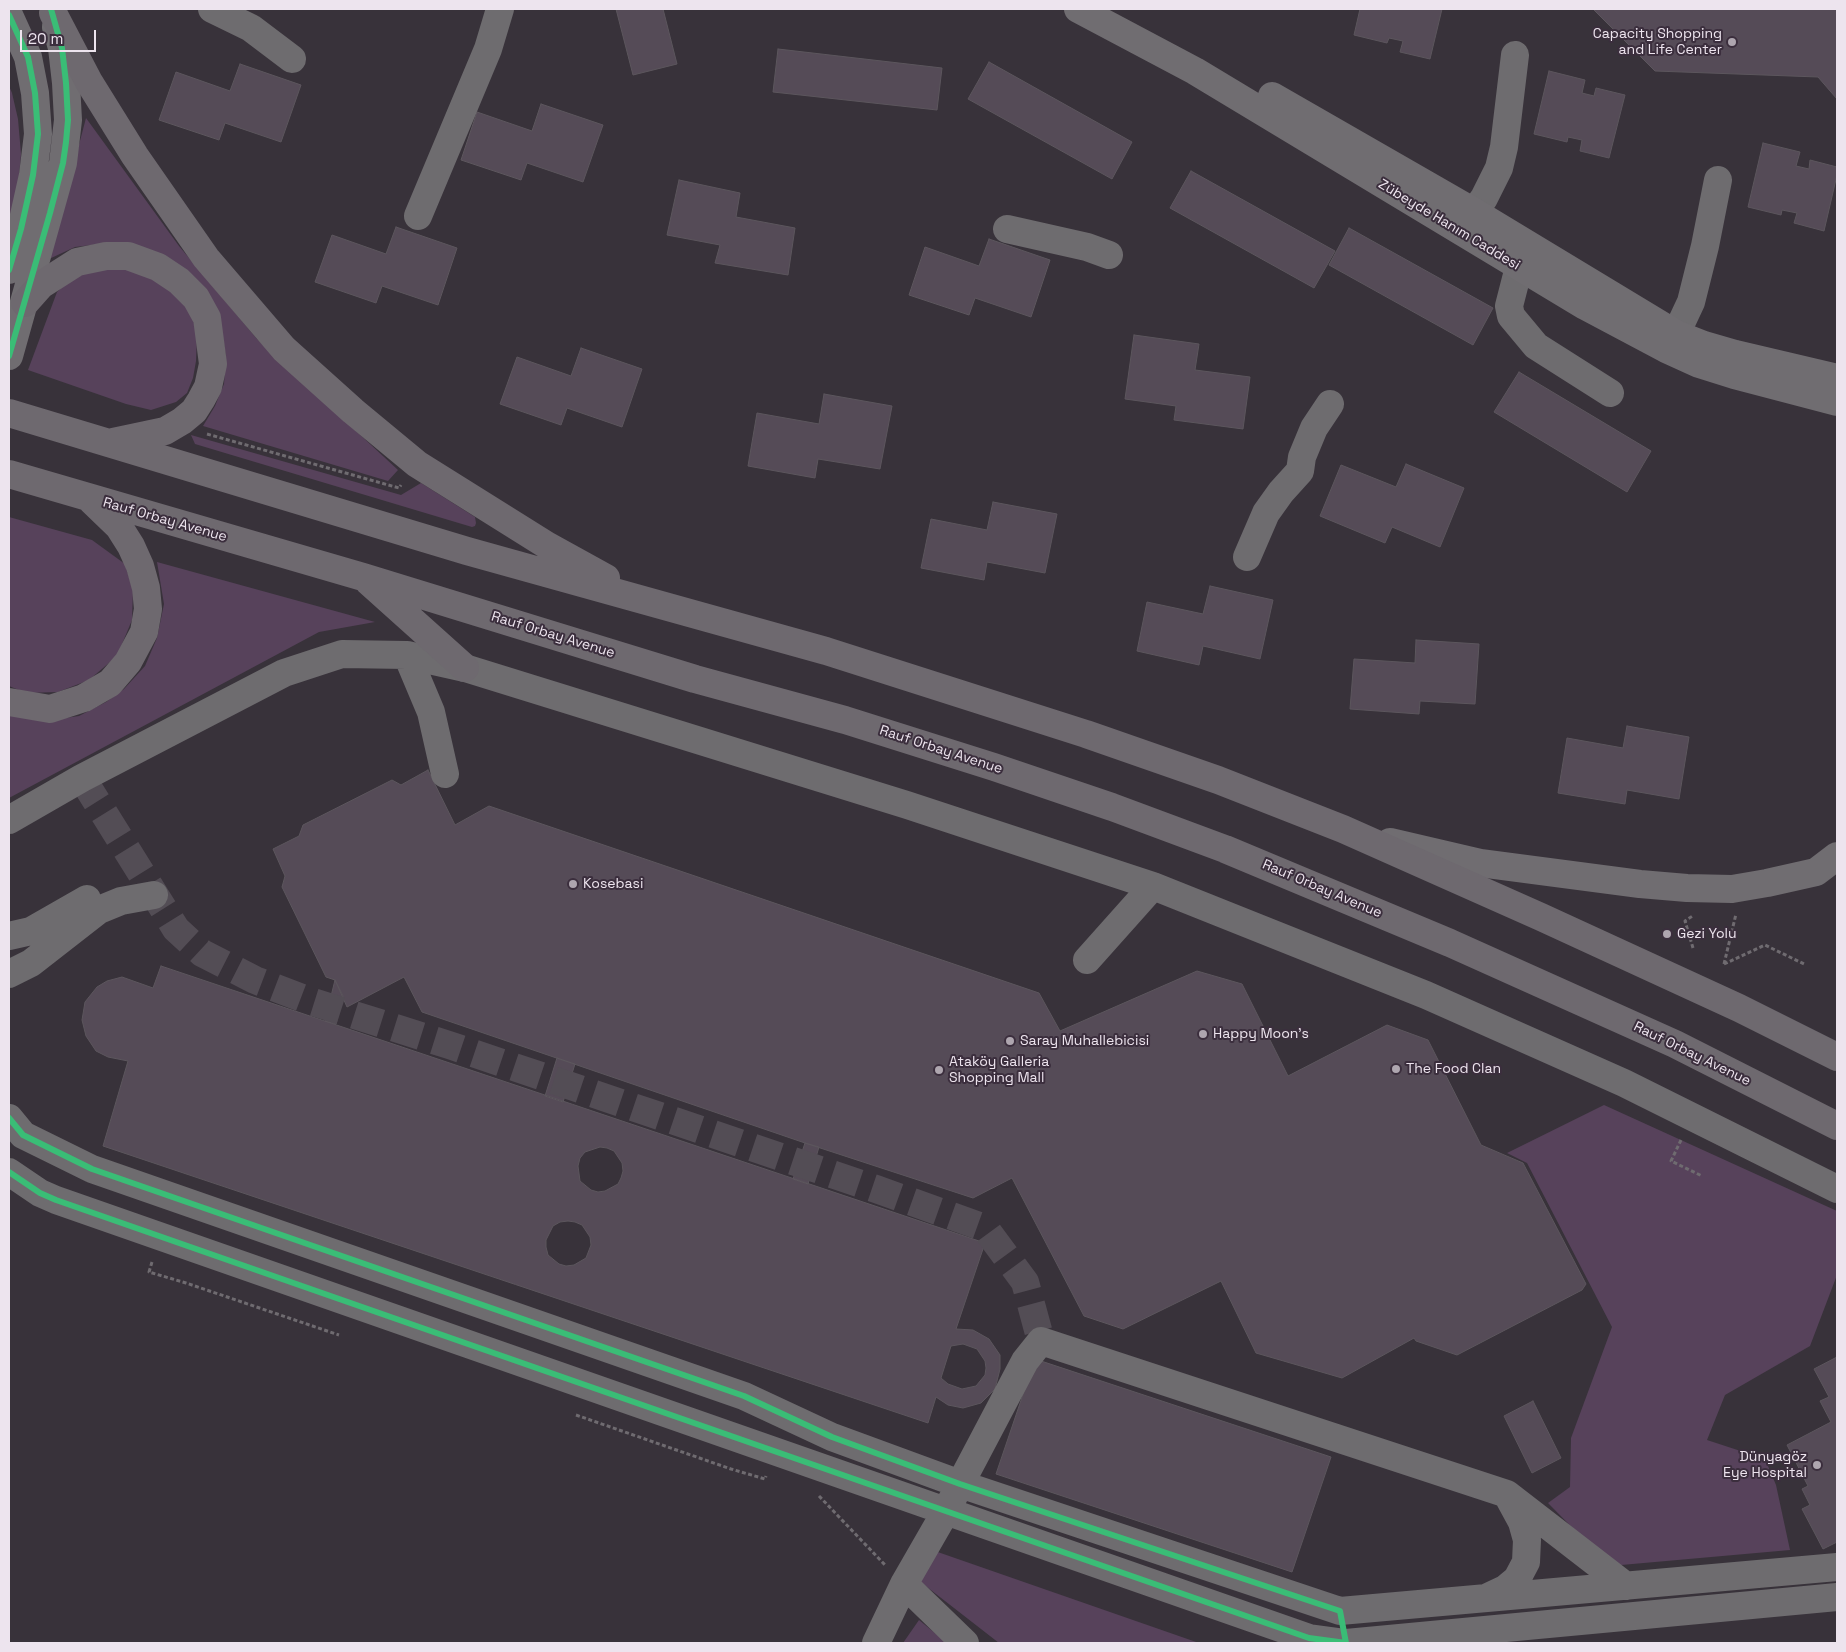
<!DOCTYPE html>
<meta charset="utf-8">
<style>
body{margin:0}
#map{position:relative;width:1846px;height:1652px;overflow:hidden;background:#38323a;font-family:"Space Grotesk",sans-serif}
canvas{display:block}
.frame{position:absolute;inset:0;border:10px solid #ede4ee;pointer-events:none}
.scale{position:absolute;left:20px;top:30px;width:76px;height:22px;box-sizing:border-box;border:2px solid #ede4ee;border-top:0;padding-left:6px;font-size:15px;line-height:18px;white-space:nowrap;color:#ede4ee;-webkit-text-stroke:4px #3b2e3d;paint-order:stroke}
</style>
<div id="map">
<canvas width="1846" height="1652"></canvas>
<div class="frame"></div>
<div class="scale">20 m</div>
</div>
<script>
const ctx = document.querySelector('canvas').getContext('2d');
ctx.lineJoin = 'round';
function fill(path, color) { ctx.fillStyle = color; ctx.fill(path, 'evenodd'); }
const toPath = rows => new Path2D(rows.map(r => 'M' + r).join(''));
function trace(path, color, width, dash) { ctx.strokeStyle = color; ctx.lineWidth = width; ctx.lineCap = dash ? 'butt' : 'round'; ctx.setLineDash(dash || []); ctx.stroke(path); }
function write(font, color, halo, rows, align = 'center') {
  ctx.font = font + ' "Space Grotesk",sans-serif'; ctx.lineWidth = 4; ctx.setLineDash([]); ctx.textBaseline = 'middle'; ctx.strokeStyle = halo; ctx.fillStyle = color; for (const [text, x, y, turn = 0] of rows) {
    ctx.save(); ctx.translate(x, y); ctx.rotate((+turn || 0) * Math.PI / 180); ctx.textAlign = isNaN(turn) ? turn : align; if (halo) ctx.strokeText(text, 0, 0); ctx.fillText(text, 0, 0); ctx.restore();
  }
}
fill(toPath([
 [9,86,12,93,18,119,21,154,18,188,9,230],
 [86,118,179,246,257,339,398,470,388,481,203,426,215,406,224,384,226,357,221,325,108,243,75,247,49,259],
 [108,268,135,269,181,293,192,315,197,336,196,361,193,378,187,393,176,402,151,410,126,404,28,370,57,292,75,275],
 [191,435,401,495,421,483,475,517,476,523,475,526,472,527,195,444],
 [9,517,92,540,125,564,133,590,132,620,117,656,89,680,58,692,26,693,9,686],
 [157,562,375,622,319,632,9,798,9,715,44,721,79,716,106,702,124,689,145,666,157,638,164,604],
 [1604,1105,1837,1211,1837,1275,1810,1346,1725,1395,1707,1440,1765,1459,1776,1485,1790,1550,1610,1566,1548,1503,1570,1487,1571,1438,1612,1327,1527,1163,1507,1153],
 [932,1550,1199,1643,999,1643,918,1580],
 [919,1620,947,1643,903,1643]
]), '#57425b');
const building = toPath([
 [616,9,663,9,677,64,633,75,616,9],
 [1360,9,1442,9,1430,59,1400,52,1403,41,1389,38,1387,43,1354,35,1360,9],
 [1593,9,1837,9,1837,99,1818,77,1655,71,1593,9],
 [778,49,942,68,937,110,773,92,778,49],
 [989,62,1132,142,1112,179,968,99,989,62],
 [240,64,301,85,281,142,225,123,219,140,159,120,176,72,230,91,240,64],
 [1549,71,1585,80,1582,93,1594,96,1596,88,1625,95,1609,158,1580,151,1582,140,1568,137,1567,142,1534,134,1549,71],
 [541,104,603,125,583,182,527,163,521,180,461,160,477,112,532,131,541,104],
 [1763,143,1800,152,1796,166,1809,169,1810,160,1837,167,1837,175,1824,231,1794,223,1797,213,1782,210,1781,215,1748,207,1763,143],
 [1191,171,1335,251,1314,288,1170,208,1191,171],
 [679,180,740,193,736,217,795,228,788,275,715,263,720,245,667,235,679,180],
 [396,227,457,248,438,305,382,286,376,303,315,282,332,235,386,254,396,227],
 [1349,228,1493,308,1473,345,1329,265,1349,228],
 [989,239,1050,260,1031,317,975,298,969,315,909,295,925,247,979,266,989,239],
 [1134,335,1199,344,1195,370,1250,377,1243,429,1174,420,1176,406,1125,399,1134,335],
 [581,348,642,369,622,427,567,408,561,425,500,404,517,357,571,376,581,348],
 [1519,372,1651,451,1627,492,1494,412,1519,372],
 [824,394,892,406,880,469,818,459,815,478,748,466,757,413,819,424,824,394],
 [1406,464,1464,488,1440,547,1392,527,1385,543,1320,516,1341,465,1396,487,1406,464],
 [993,502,1057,514,1045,573,987,562,984,580,921,568,931,519,987,530,993,502],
 [1210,586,1273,600,1260,659,1203,646,1199,665,1137,651,1147,602,1203,614,1210,586],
 [1416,640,1479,644,1475,704,1420,701,1419,714,1350,709,1354,659,1415,663,1416,640],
 [1627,726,1689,737,1679,799,1627,790,1625,804,1558,793,1567,738,1623,748,1627,726],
 [428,770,455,825,489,806,1039,993,1060,1031,1197,971,1242,984,1288,1076,1387,1025,1428,1040,1481,1145,1523,1163,1586,1284,1582,1290,1457,1355,1416,1341,1414,1338,1342,1378,1256,1353,1221,1281,1123,1329,1084,1316,1012,1178,973,1198,805,1143,422,1012,404,977,347,1007,335,980,326,977,282,887,285,876,273,849,299,836,303,825,392,780,401,785,428,770],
 [161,966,985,1243,956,1329,973,1330,989,1339,1000,1355,1000,1369,995,1389,981,1403,963,1408,948,1405,936,1397,928,1423,103,1146,128,1061,108,1057,96,1051,86,1036,82,1020,85,1002,97,987,107,981,122,977,153,988,161,966],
 [600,1147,607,1148,614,1151,622,1163,623,1171,621,1178,618,1184,605,1191,598,1192,591,1190,580,1181,578,1166,580,1158,585,1152,600,1147],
 [568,1221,575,1222,582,1225,590,1237,591,1245,586,1258,574,1265,566,1266,559,1264,548,1255,546,1247,546,1240,553,1226,560,1222,568,1221],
 [963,1344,977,1349,985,1361,986,1368,985,1375,976,1386,962,1389,948,1384,941,1378,951,1346,963,1344],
 [335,980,343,996,336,1024,325,1021,335,980],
 [557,1058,575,1064,563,1102,545,1096,557,1058],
 [805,1143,819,1147,808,1184,793,1179,805,1143],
 [1837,1357,1837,1542,1823,1549,1802,1509,1810,1505,1802,1489,1808,1486,1787,1445,1831,1422,1820,1401,1829,1397,1814,1369,1837,1357],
 [1035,1359,1331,1457,1292,1572,996,1474,1035,1359],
 [1533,1401,1561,1458,1532,1473,1504,1416,1533,1401]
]);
fill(building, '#554b57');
trace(building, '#5c565d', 1);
trace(toPath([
 [82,778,176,929,202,953,255,980,310,1001,449,1045,876,1189,985,1228,1025,1282,1041,1341]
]), '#534d55', 28, [28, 14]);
trace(toPath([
 [207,434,399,488,401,485],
 [1693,948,1685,921,1694,915],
 [1724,964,1765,945,1804,964],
 [1724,964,1736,914],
 [1681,1140,1671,1161,1702,1176],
 [152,1262,149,1272,186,1283,339,1335],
 [576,1415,731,1469,765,1479,766,1476],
 [819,1496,886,1566]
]), '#6f6b70', 3, [4, 2.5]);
trace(toPath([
 [212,9,251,28,292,59],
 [1474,212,1484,198,1499,168,1504,147,1515,55],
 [418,216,488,49,500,9],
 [1007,229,1087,247,1109,255],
 [1519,267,1509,306,1511,316,1536,346,1610,393],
 [1676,334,1691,302,1705,246,1718,180],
 [1247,557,1266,513,1281,492,1300,471,1302,457,1314,428,1330,404],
 [407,655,431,712,445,774],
 [9,820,82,778,284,673,342,654,407,655,465,668,907,805,1153,886,1426,995,1624,1083,1837,1189],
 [9,936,31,931,87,899],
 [1087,960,1153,886],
 [9,974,31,963,99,910,121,901,154,895],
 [9,1118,23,1135,92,1169,744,1396,832,1437,960,1484,1340,1611,1837,1567],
 [9,1172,40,1193,56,1200,1309,1638,1346,1643],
 [904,1584,946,1511,1025,1361,1041,1341,1507,1494,1626,1586],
 [1488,1597,1505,1589,1517,1579,1526,1562,1527,1540,1522,1522,1509,1498],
 [876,1643,904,1584,965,1643],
 [1346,1643,1837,1597]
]), '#6e6c6f', 28);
trace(toPath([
 [1078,9,1195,71,1585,306,1666,349,1699,364,1734,375,1837,402],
 [9,15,28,57,35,93,38,134,33,175,21,229,9,270],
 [1272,96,1474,212,1676,334,1704,345,1735,354,1837,378],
 [9,356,63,163,68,120,66,83,62,48,56,27],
 [1390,842,1480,863,1640,884,1687,888,1732,889,1767,883,1816,872,1837,856]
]), '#706d71', 28);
trace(toPath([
 [53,13,89,82,135,156,206,258,284,349,353,411,417,464,548,546,606,578],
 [25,303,41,285,77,262,106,256,128,256,158,267,179,281,196,298,207,318,213,364,208,387,201,400,194,411,182,421,165,431,113,442],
 [9,413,467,551,826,651,1086,734,1218,780,1343,829,1541,917,1739,1008,1837,1057],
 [9,474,363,577,695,679,845,720,994,767,1112,807,1225,849,1450,943,1675,1044,1837,1126],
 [368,581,465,668],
 [9,702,50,709,84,698,110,683,128,662,144,632,148,609,146,588,140,566,131,546,119,527,92,501]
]), '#6e696f', 28);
trace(toPath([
 [9,15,28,57,35,93,38,134,33,175,21,229,9,270],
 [9,356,50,213,63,163,66,142,68,120,66,83,62,48,51,9],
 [9,1118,23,1135,92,1169,744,1396,832,1437,960,1484,1340,1611,1346,1643],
 [9,1172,40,1193,56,1200,1309,1638,1346,1643]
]), '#3abd76', 6);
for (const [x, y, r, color] of [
 [1732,42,5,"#aea6af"],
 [573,884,5,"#aea6af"],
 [1667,934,5,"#aea6af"],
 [1203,1034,5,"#aea6af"],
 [1010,1041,5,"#aea6af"],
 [1396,1069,5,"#aea6af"],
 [939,1070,5,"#aea6af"],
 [1817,1465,5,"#aea6af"]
]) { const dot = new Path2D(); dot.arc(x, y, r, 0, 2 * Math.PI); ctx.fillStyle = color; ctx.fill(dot); trace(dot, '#3b2e3d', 2); }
write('14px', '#ede4ee', '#3b2e3d', [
 ["Capacity Shopping",1722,34,"right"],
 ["and Life Center",1722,50,"right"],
 ["Kosebasi",583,884],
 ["Gezi Yolu",1677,934],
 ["Happy Moon's",1213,1034],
 ["Saray Muhallebicisi",1020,1041],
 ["Ataköy Galleria",949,1062],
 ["Shopping Mall",949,1078],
 ["The Food Clan",1406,1069],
 ["Dünyagöz",1807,1457,"right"],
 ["Eye Hospital",1807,1473,"right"]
], 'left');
write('14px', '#ede4ee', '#3b2e3d', [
 ["Zübeyde Hanım Caddesi",1449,225,31],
 ["Rauf Orbay Avenue",165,520,16],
 ["Rauf Orbay Avenue",553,635,17],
 ["Rauf Orbay Avenue",941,750,18],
 ["Rauf Orbay Avenue",1322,889,23],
 ["Rauf Orbay Avenue",1692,1054,26]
]);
</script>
